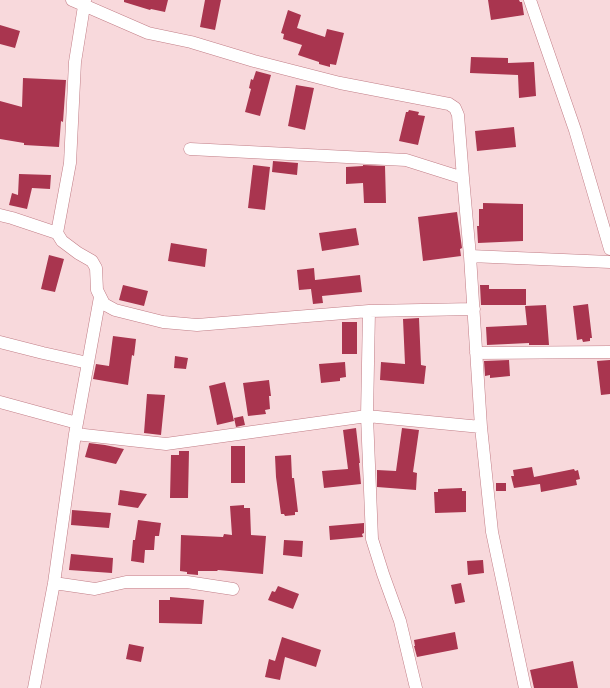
<!DOCTYPE html>
<style>
body{margin:0}
canvas{display:block;background:#f8d9dc}
</style>
<canvas width="610" height="688"></canvas>
<script>
const ctx = document.querySelector('canvas').getContext('2d');
ctx.lineJoin = 'round';
function fillPath(path, color) { ctx.fillStyle = color; ctx.fill(path, 'evenodd'); }
function strokePath(path, color, width, dash) { ctx.strokeStyle = color; ctx.lineWidth = width; ctx.lineCap = dash ? 'butt' : 'round'; ctx.setLineDash(dash || []); ctx.stroke(path); }
fillPath(new Path2D(`
 M 124,0 L 168,0 L 165,12 L 151,9 L 150,10 L 124,2 Z
 M 205,0 L 221,0 L 215,30 L 200,27 Z
 M 488,0 L 519,0 L 520,2 L 522,2 L 524,15 L 491,20 Z
 M 288,10 L 301,15 L 297,28 L 325,37 L 327,29 L 344,33 L 336,65 L 330,64 L 330,67 L 319,64 L 319,62 L 298,55 L 302,45 L 283,39 L 284,34 L 281,33 Z
 M 0,25 L 20,31 L 15,48 L 0,44 Z
 M 471,57 L 508,58 L 508,63 L 534,62 L 536,96 L 519,98 L 518,75 L 470,73 Z
 M 256,71 L 271,75 L 260,116 L 245,112 L 251,89 L 249,88 L 251,79 L 253,80 Z
 M 23,78 L 66,80 L 63,122 L 61,121 L 59,147 L 24,145 L 24,143 L 0,139 L 0,101 L 22,107 Z
 M 296,85 L 314,88 L 305,130 L 288,126 Z
 M 409,110 L 419,112 L 418,115 L 425,116 L 418,145 L 399,141 L 406,112 L 408,112 Z
 M 514,127 L 516,147 L 477,151 L 475,131 Z
 M 273,161 L 298,163 L 297,175 L 272,172 Z
 M 253,165 L 270,167 L 265,210 L 248,208 Z
 M 363,165 L 385,166 L 386,203 L 364,203 L 363,183 L 346,184 L 346,167 L 363,166 Z
 M 19,174 L 51,175 L 50,189 L 32,188 L 27,209 L 9,205 L 12,193 L 18,195 Z
 M 483,203 L 523,204 L 523,241 L 478,243 L 477,226 L 479,226 L 479,209 L 483,209 Z
 M 457,212 L 462,248 L 460,249 L 461,256 L 423,261 L 418,217 Z
 M 356,228 L 359,245 L 322,251 L 319,233 Z
 M 171,243 L 207,249 L 205,267 L 168,261 Z
 M 49,255 L 64,259 L 55,292 L 41,289 Z
 M 314,268 L 315,280 L 360,275 L 362,292 L 322,296 L 323,303 L 313,304 L 311,289 L 299,290 L 297,270 Z
 M 123,285 L 148,291 L 144,306 L 119,300 Z
 M 480,285 L 489,285 L 489,289 L 526,289 L 526,305 L 481,305 Z
 M 588,304 L 592,338 L 590,338 L 590,341 L 583,342 L 582,339 L 577,340 L 573,306 Z
 M 546,305 L 549,345 L 529,345 L 529,343 L 487,345 L 486,327 L 527,325 L 525,306 Z
 M 419,318 L 421,365 L 426,366 L 424,384 L 380,380 L 381,362 L 405,364 L 403,319 Z
 M 342,322 L 357,322 L 357,354 L 342,354 Z
 M 113,336 L 136,339 L 134,356 L 132,355 L 128,385 L 93,379 L 96,364 L 109,366 Z
 M 175,356 L 188,358 L 186,369 L 174,368 Z
 M 509,360 L 510,376 L 490,378 L 490,375 L 485,376 L 484,361 Z
 M 610,360 L 610,394 L 601,395 L 597,361 Z
 M 345,362 L 346,377 L 340,378 L 340,381 L 321,383 L 319,364 Z
 M 269,380 L 271,396 L 269,396 L 270,409 L 265,410 L 266,414 L 248,416 L 243,383 Z
 M 225,382 L 234,421 L 217,425 L 209,386 Z
 M 147,394 L 165,395 L 161,435 L 144,433 Z
 M 243,416 L 245,425 L 236,427 L 234,418 Z
 M 356,428 L 360,463 L 359,463 L 361,484 L 324,488 L 322,471 L 348,469 L 343,430 Z
 M 402,428 L 419,430 L 413,472 L 417,473 L 416,490 L 377,487 L 377,470 L 396,471 Z
 M 89,443 L 105,445 L 124,449 L 116,464 L 85,457 Z
 M 231,446 L 245,446 L 245,483 L 231,483 Z
 M 179,451 L 189,451 L 188,498 L 170,498 L 171,455 L 179,455 Z
 M 291,455 L 292,478 L 294,478 L 298,512 L 295,512 L 295,515 L 285,516 L 284,514 L 281,514 L 276,477 L 275,456 Z
 M 532,467 L 534,477 L 574,469 L 575,471 L 578,470 L 580,479 L 576,480 L 577,485 L 541,492 L 540,484 L 514,488 L 511,476 L 514,476 L 513,470 Z
 M 496,483 L 506,483 L 506,491 L 496,491 Z
 M 462,488 L 462,491 L 466,491 L 466,512 L 435,513 L 434,492 L 438,492 L 438,489 Z
 M 120,490 L 147,494 L 138,508 L 118,505 Z
 M 244,505 L 244,508 L 250,508 L 251,535 L 266,536 L 263,574 L 218,570 L 217,571 L 198,571 L 198,575 L 187,574 L 187,572 L 180,571 L 181,535 L 223,537 L 224,534 L 232,535 L 230,506 Z
 M 72,510 L 111,513 L 109,528 L 71,525 Z
 M 138,520 L 161,523 L 159,536 L 155,536 L 154,550 L 145,550 L 144,563 L 131,561 L 133,540 L 135,540 Z
 M 364,523 L 364,533 L 362,534 L 363,537 L 330,540 L 329,526 Z
 M 284,540 L 303,541 L 302,557 L 283,555 Z
 M 71,554 L 113,558 L 112,573 L 69,570 Z
 M 483,560 L 484,573 L 468,575 L 467,561 Z
 M 461,583 L 465,602 L 455,604 L 451,585 Z
 M 278,586 L 299,594 L 293,609 L 268,600 L 272,591 L 275,592 Z
 M 170,597 L 204,600 L 202,624 L 159,623 L 159,600 L 170,600 Z
 M 455,632 L 458,649 L 417,657 L 414,646 L 415,646 L 414,640 Z
 M 282,637 L 321,650 L 316,667 L 285,657 L 280,680 L 265,677 L 269,659 L 275,661 Z
 M 129,644 L 144,647 L 141,662 L 126,659 Z
 M 573,661 L 578,688 L 534,688 L 530,670 Z`), '#a9354f');
const minor = new Path2D(`
 M 72,0 L 148,33 L 191,42 L 254,61 L 340,83 L 449,104 L 455,108 L 458,115 L 463,178 L 470,256 L 481,427 L 492,532 L 525,688
 M 530,0 L 575,130 L 610,249
 M 190,149 L 406,160 L 463,178
 M 0,215 L 12,218 L 57,233 L 62,241 L 78,253 L 92,261 L 96,268 L 97,290 L 104,304 L 115,310 L 163,322 L 197,325 L 369,311 L 474,309
 M 57,233 L 70,163 L 75,62 L 85,0
 M 470,256 L 610,262
 M 369,311 L 367,416 L 372,539 L 383,574 L 400,621 L 416,688
 M 0,342 L 43,353 L 88,363
 M 476,353 L 610,352
 M 0,402 L 77,423
 M 75,434 L 166,444 L 367,416 L 481,427
 M 54,583 L 95,589 L 126,582 L 187,582 L 233,589
 M 34,688 L 54,583 L 75,434 L 100,297`);
strokePath(minor, '#c17d86', 13);
strokePath(minor, '#fff', 12);
</script>
